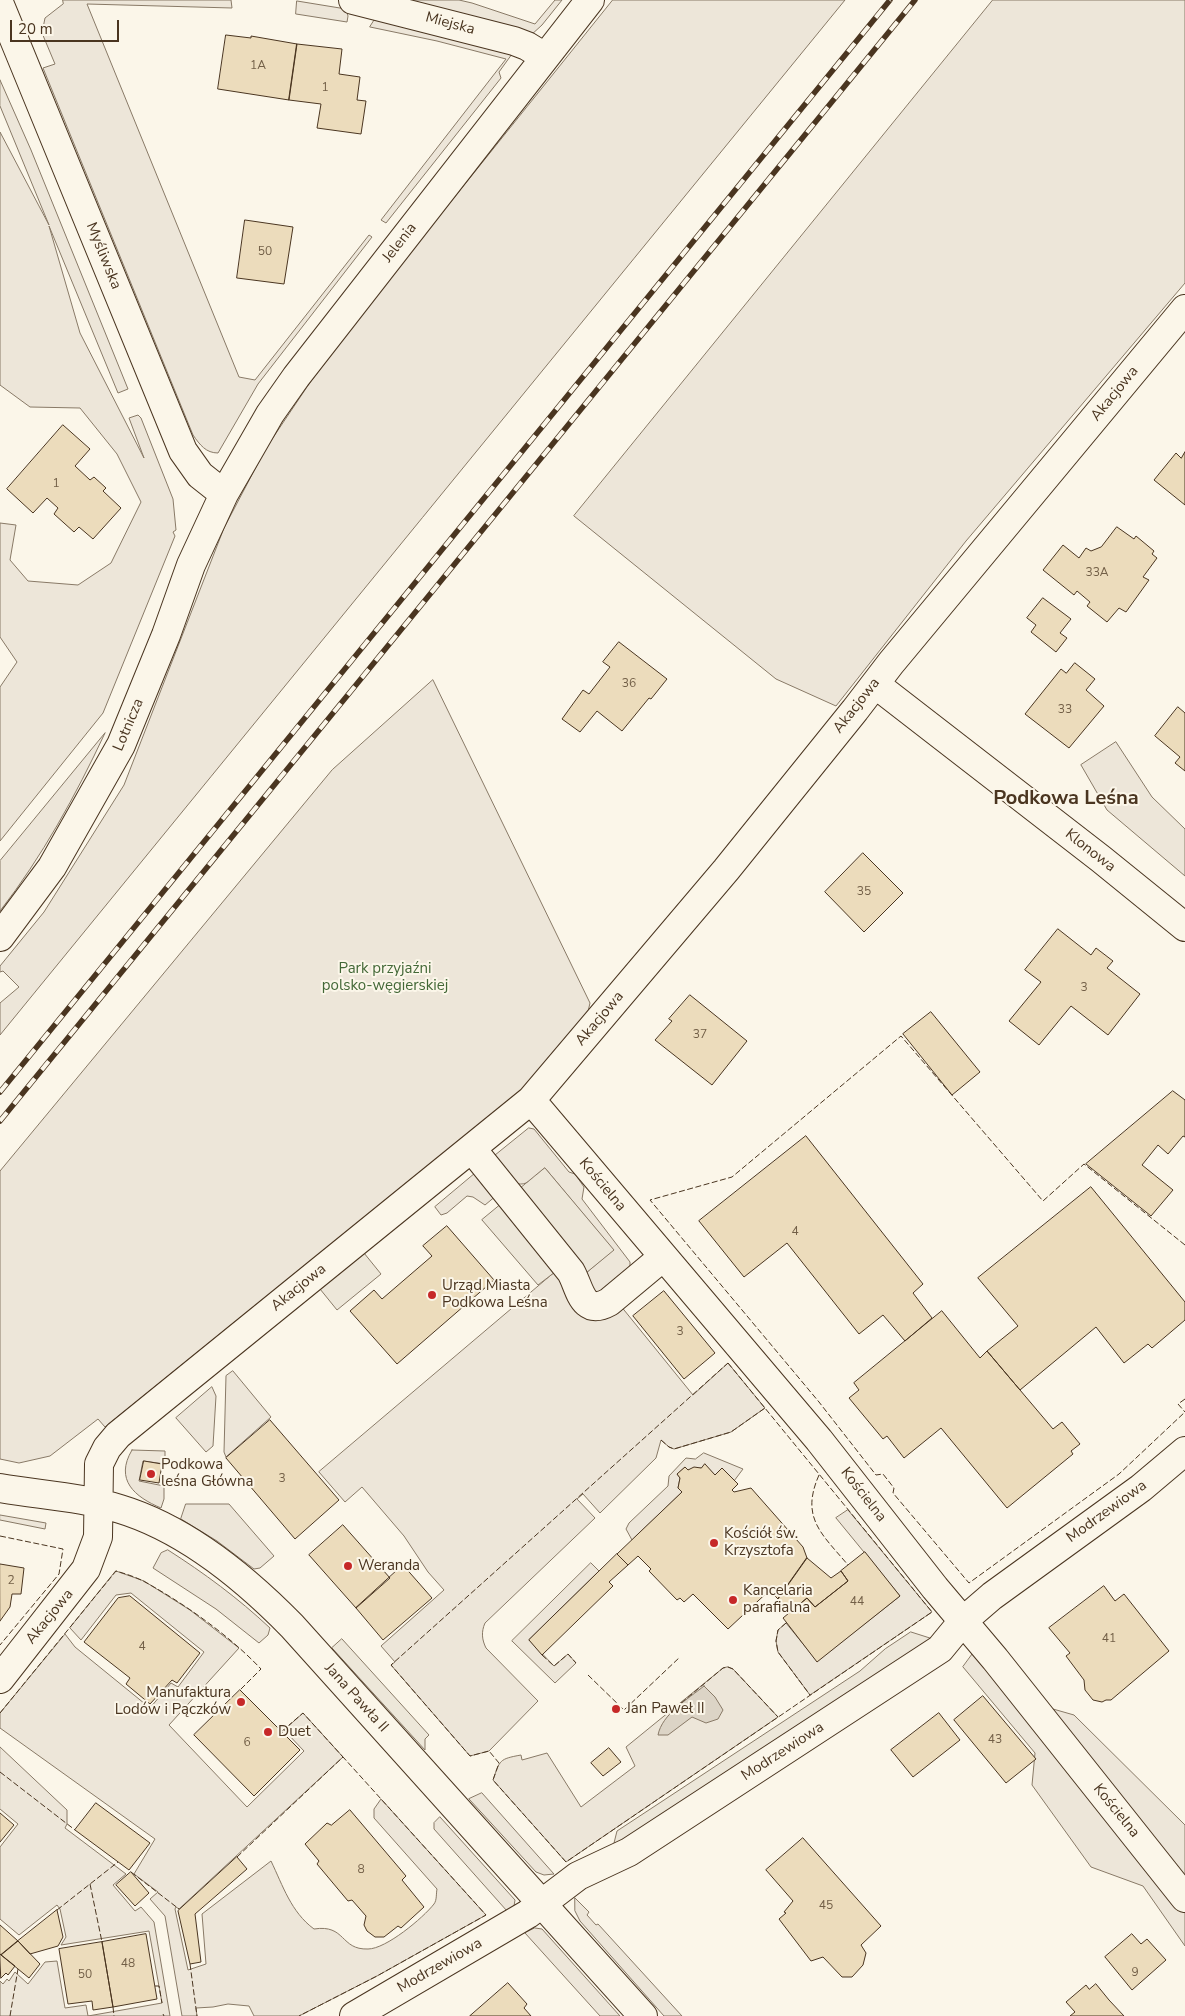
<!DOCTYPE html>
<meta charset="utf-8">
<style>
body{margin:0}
#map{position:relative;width:1185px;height:2016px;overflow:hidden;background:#fbf6e9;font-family:"Nunito Sans",sans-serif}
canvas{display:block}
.scale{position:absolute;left:10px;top:20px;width:109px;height:22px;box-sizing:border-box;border:2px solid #4a3520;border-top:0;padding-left:6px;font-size:15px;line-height:18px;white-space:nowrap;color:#4a3520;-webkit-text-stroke:4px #fbf6e9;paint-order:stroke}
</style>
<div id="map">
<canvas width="1185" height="2016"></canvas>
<div class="scale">20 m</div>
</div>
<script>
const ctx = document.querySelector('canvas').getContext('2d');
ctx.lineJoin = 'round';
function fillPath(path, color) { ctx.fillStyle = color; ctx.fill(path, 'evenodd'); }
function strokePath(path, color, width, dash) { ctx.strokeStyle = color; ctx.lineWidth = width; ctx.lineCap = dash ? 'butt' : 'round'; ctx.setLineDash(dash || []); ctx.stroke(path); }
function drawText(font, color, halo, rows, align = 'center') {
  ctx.font = font + ' "Nunito Sans",sans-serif'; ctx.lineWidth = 4; ctx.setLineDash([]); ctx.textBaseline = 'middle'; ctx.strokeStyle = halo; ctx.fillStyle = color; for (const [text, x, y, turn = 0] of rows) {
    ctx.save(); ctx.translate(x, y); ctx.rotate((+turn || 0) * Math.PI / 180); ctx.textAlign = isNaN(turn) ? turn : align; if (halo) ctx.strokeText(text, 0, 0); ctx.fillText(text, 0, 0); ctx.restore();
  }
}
const green = new Path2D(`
 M 63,0 L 231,0 L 232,8 L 87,4 L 239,377 L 255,380 L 369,235 L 372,237 L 258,384 L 218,453 C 206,453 200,445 193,435 L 43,68 L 55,64 L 42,33 L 45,18 L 63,4 Z
 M 395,0 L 459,0 L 472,3 L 535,24 L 555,0 L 562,0 L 542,25 L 530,36 Z
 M 613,0 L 845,0 L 0,1035 L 0,1003 L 19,987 L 3,971 L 0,972 L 0,966 L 44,912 L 124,785 L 224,528 L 266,448 L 311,381 L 404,260 Z
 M 993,0 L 1185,0 L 1185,283 L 966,541 L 836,706 L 776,679 L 574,516 Z
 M 297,1 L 346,9 L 348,16 L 347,22 L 296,14 Z
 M 377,16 L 512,54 L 499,72 L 501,78 L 386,223 L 381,220 L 506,59 L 437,41 L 370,27 Z
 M 0,80 L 31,150 L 128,389 L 118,393 L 49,226 L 80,333 L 144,458 L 129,418 L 138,415 L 141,418 L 173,499 L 176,530 L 173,532 L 175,536 L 103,713 L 0,841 L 0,687 L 17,662 L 0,637 L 0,523 L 16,525 L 10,560 L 28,581 L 78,585 L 111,563 L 141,502 L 117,454 L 80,408 L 30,407 L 0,385 L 0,132 L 49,225 L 0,106 Z
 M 433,680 L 590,1003 L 585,1024 L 529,1084 L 105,1427 L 98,1419 L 50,1456 L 19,1463 L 0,1459 L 0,1171 L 332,770 Z
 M 105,733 C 76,795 42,857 0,911 L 0,861 Z
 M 1116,742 L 1152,797 L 1185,829 L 1185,876 L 1107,810 L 1081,765 Z
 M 529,1128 L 534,1129 L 569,1172 L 575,1174 L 584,1187 L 582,1199 L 630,1262 L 630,1271 L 595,1295 L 586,1273 L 613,1250 L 610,1246 L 545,1168 C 539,1173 533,1180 526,1183 C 511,1189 500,1168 492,1158 Z
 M 478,1171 L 497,1195 L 485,1205 L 473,1197 L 467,1196 L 447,1213 L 441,1215 L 435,1207 Z
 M 555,1272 L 561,1272 L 572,1301 L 620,1305 L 693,1395 L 728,1363 L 765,1408 L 731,1432 L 674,1449 L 669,1447 L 661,1440 L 656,1458 L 600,1513 L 583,1494 L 577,1499 L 595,1518 L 485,1623 C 481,1632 482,1640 486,1648 L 538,1701 L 489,1751 L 470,1756 L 391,1665 L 395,1662 L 381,1646 L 444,1590 L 428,1572 L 404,1536 L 362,1487 L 345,1502 L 319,1472 Z
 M 233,1371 L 271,1417 L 226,1457 L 224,1452 L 226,1376 Z
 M 212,1387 L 216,1396 L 213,1446 L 206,1452 L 176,1418 Z
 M 132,1450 L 165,1451 L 165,1464 L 143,1461 L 139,1481 L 164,1486 L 164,1499 L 161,1508 C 135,1497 114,1480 132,1450 Z
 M 704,1453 L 743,1469 L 734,1481 L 722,1468 L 715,1475 L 705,1465 L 701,1468 L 688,1470 L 685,1467 L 677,1474 L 680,1478 L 678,1488 L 682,1492 L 632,1540 L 626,1529 L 629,1523 L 668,1486 L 669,1476 L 686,1458 L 695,1459 Z
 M 186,1504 L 229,1504 L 274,1556 L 260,1568 L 254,1569 L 217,1541 L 181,1519 Z
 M 848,1510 L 932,1612 L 810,1695 L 778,1652 L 776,1641 L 778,1630 L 786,1623 L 817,1661 L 900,1596 L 836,1518 Z
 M 0,1515 L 46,1523 L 45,1529 L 0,1520 Z
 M 168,1550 C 204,1573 238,1598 270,1628 L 268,1635 L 259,1643 L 216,1609 L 153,1568 L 161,1553 Z
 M 591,1563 L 599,1571 L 529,1640 L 554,1666 L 568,1654 L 576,1663 L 555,1683 L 512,1641 Z
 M 116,1571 L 144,1581 L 190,1610 L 239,1648 L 169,1725 L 247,1807 L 304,1751 L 284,1730 L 303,1713 L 343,1757 L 179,1909 L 176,1907 L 175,1909 L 188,1970 L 206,1964 L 202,1914 L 271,1861 C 283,1886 291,1912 314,1929 C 346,1924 340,1950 368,1949 C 386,1949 423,1918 434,1904 C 437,1900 436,1894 437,1889 L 374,1818 L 374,1809 L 381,1799 L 486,1915 L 377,1976 L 299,2016 L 254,2016 L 249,2006 L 228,2004 L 213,2007 L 196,2008 L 197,2016 L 182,2016 L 165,1916 L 150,1899 L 158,1892 L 134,1874 L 155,1839 L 0,1728 L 0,1713 L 65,1634 L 75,1647 L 150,1708 L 171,1683 L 178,1687 L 204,1652 L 131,1593 L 116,1595 L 81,1640 L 70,1628 Z
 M 974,1652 L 1053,1709 L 1074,1715 L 1185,1825 L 1185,1946 L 1143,1886 L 1091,1867 L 1032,1785 L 1035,1753 L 963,1667 Z
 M 728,1667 L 733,1669 L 778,1717 L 566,1862 L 493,1780 C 500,1760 499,1759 521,1755 L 522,1760 L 547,1753 L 581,1807 L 635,1766 L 626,1747 L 723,1668 Z
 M 0,1747 L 67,1810 L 67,1824 L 65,1828 L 126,1874 L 113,1885 L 135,1911 L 141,1907 L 154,1922 L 170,2016 L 0,2016 L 0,1981 L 3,1984 L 7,1979 L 9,1981 L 15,1972 L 28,1984 L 45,1962 L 57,1961 L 65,2008 L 86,2005 L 88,2016 L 162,2003 L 149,1931 L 61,1945 L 66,1937 L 60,1909 L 57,1905 L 19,1935 L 0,1919 L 0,1847 L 18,1824 L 0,1809 Z
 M 482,1793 L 554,1874 L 544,1875 L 536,1872 L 469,1799 Z
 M 440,1817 L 515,1900 L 514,1906 L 507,1911 L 434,1829 L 434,1823 Z
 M 575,1898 L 589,1912 L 587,1915 L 596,1925 L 598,1924 L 682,2016 L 664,2016 L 580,1921 L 575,1911 Z
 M 535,1928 L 542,1929 L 620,2016 L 600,2016 L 525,1933 Z`);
fillPath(green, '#ede6d9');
strokePath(green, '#887966', 1);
const parking = new Path2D(`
 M 545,1168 L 614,1250 L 586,1273 L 555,1272 L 538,1285 L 482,1220 Z
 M 364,1253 L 381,1274 L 337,1310 L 320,1289 Z
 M 911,1632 L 933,1639 L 613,1847 L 617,1831 L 860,1671 L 885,1649 Z
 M 342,1639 L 429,1735 L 425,1739 L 425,1750 L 332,1648 Z`);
fillPath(parking, '#ede7d9');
strokePath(parking, '#887966', 1);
const water = new Path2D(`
 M 704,1686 L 715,1697 L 723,1710 L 718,1719 L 706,1723 L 692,1717 L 668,1735 L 658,1735 C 662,1714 688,1699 704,1686 Z`);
fillPath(water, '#dcd4c6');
strokePath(water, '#887966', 1);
const building = new Path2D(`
 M 226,35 L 251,38 L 251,36 L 297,44 L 289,100 L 218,89 Z
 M 297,44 L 342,49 L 339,74 L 360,77 L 357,100 L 366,101 L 361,134 L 317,128 L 321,104 L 289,100 Z
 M 245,220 L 293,227 L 284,284 L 237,278 Z
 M 63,425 L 90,449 L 75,466 L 90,480 L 94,477 L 106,488 L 103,491 L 121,508 L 93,539 L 79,527 L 74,532 L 54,514 L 58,508 L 47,498 L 33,513 L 7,489 Z
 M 1185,452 L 1185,505 L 1154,480 L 1176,453 L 1181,458 Z
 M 1117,527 L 1134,539 L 1136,536 L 1154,551 L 1152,554 L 1157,558 L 1143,577 L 1149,580 L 1126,612 L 1119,608 L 1107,622 L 1087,606 L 1090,602 L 1077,591 L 1074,595 L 1043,570 L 1063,545 L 1079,558 L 1086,548 L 1091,551 L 1101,547 Z
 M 1043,598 L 1071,619 L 1060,633 L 1067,638 L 1056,652 L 1031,632 L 1036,625 L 1027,618 Z
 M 619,642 L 667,679 L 651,699 L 649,698 L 622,731 L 597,711 L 580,732 L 562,719 L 583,690 L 589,694 L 610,667 L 603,662 Z
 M 1075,663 L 1095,679 L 1086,690 L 1104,706 L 1069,748 L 1025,714 L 1061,669 L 1066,673 Z
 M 1178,707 L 1185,713 L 1185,771 L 1175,763 L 1180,757 L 1155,736 Z
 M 863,853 L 903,893 L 864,932 L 825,892 Z
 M 1058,929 L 1091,955 L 1096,948 L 1113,961 L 1107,968 L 1140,994 L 1108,1035 L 1071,1006 L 1039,1045 L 1009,1021 L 1041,982 L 1025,970 Z
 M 690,995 L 747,1041 L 712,1085 L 655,1040 L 672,1021 L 669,1019 Z
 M 931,1012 L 980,1072 L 952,1095 L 903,1034 Z
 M 1173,1091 L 1185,1100 L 1185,1137 L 1183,1136 L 1168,1154 L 1158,1145 L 1142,1165 L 1173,1190 L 1151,1216 L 1086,1164 Z
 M 806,1136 L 923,1284 L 913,1293 L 932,1318 L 905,1341 L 883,1315 L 859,1334 L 787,1243 L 744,1277 L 699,1221 Z
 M 1091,1187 L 1185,1302 L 1185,1320 L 1152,1348 L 1148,1344 L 1124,1363 L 1096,1327 L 1020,1390 L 987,1351 L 1018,1326 L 978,1278 Z
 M 447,1226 L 494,1280 L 397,1364 L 350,1311 L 374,1290 L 382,1299 L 432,1256 L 423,1246 Z
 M 664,1291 L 715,1353 L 684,1379 L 633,1316 Z
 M 942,1311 L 980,1358 L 987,1351 L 1053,1429 L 1062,1422 L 1080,1444 L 1071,1451 L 1073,1454 L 1007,1508 L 941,1428 L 904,1458 L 887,1436 L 883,1439 L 849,1398 L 859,1390 L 854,1383 Z
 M 270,1420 L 339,1500 L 295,1539 L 226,1458 Z
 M 144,1461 L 162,1464 L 159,1483 L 140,1480 Z
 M 705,1464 L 715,1475 L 722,1468 L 738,1484 L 732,1490 L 734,1492 L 751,1488 L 803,1547 L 807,1558 L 778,1599 L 774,1595 L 777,1592 L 773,1587 L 728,1629 L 693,1594 L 684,1602 L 680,1598 L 677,1600 L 649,1571 L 651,1569 L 638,1556 L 628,1565 L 617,1554 L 682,1492 L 678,1488 L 680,1478 L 677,1474 L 685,1467 L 688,1470 L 694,1467 L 701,1468 Z
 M 343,1525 L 390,1578 L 356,1608 L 309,1555 Z
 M 865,1552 L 900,1596 L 817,1662 L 783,1618 L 807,1598 L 815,1607 L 848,1581 L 841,1571 Z
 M 617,1554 L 628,1565 L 609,1582 L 613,1586 L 542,1655 L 529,1640 Z
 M 807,1558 L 831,1578 L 841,1571 L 848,1581 L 815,1607 L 807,1598 L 789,1613 L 778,1599 Z
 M 0,1564 L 24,1568 L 21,1594 L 12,1594 L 10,1607 L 0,1621 Z
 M 403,1565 L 432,1598 L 383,1640 L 356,1608 Z
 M 1104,1586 L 1115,1601 L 1124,1594 L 1169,1651 L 1111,1700 L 1106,1700 L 1102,1702 L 1093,1700 L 1085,1690 L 1084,1680 L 1066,1656 L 1070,1653 L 1049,1628 Z
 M 130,1596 L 200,1653 L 177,1683 L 172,1680 L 150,1704 L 126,1684 L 130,1678 L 84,1642 L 118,1598 Z
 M 240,1690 L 300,1750 L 254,1796 L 194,1735 Z
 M 983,1696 L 1036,1759 L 1006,1783 L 954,1720 Z
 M 939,1713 L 960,1740 L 913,1777 L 891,1750 Z
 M 609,1748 L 621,1762 L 603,1776 L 591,1763 Z
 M 96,1803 L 150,1843 L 129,1870 L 75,1830 Z
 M 350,1810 L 406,1876 L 402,1880 L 424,1907 L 401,1928 L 398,1926 L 384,1937 L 375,1937 L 367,1931 L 364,1925 L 366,1916 L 352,1900 L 348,1901 L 317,1864 L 319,1861 L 305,1844 L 327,1823 L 331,1825 Z
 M 0,1813 L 14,1825 L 0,1842 Z
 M 803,1838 L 881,1926 L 861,1945 L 866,1953 L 863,1965 L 852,1977 L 842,1977 L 823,1957 L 811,1961 L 779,1919 L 786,1913 L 784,1912 L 793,1901 L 766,1870 Z
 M 237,1857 L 247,1869 L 195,1914 L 201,1962 L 190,1964 L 178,1911 Z
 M 131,1872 L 149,1893 L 135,1906 L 116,1885 Z
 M 57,1910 L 63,1937 L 58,1946 L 30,1954 L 18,1941 Z
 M 0,1925 L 18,1941 L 1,1955 L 0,1954 Z
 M 146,1934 L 157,1999 L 113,2007 L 102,1942 Z
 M 1132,1934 L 1141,1944 L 1147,1939 L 1166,1960 L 1132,1990 L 1105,1957 Z
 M 18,1941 L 40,1964 L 29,1978 L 1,1955 Z
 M 102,1942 L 113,2007 L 93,2010 L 92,2001 L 68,2004 L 59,1949 Z
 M 0,1954 L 15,1966 L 8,1975 L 6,1973 L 1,1978 Z
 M 508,1983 L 527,2004 L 524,2008 L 531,2016 L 470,2016 Z
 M 1096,1984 L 1109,2000 L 1124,2016 L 1070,2016 L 1075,2012 L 1066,2002 L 1086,1985 L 1089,1989 Z`);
fillPath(building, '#ecdcbc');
strokePath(building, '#4a3520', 1);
const minor = new Path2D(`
 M 353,0 L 514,41 L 527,46 L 545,57
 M 0,5 L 183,451 L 200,475 L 224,494
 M 875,684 L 1101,859 L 1185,927
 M 0,937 L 52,867 L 121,745 L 166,635 L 191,565 L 224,494 L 270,414 L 296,377 L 590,0
 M 531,1100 L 819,1440 L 935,1588 L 995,1659 L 1185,1898
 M 472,1149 L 571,1272 C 580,1288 582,1317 609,1302 L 663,1257
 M 0,1488 C 40,1495 82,1497 120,1509 C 186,1529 245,1578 292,1626 L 643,2016
 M 0,1679 L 86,1569 L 98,1537 L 99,1464 L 107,1448 L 118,1435 L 531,1100 L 726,870 L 855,710 L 891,663 L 1185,309
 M 354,2016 L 528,1914 L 578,1876 L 629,1852 L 940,1649 L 963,1621 L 992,1596 L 1141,1488 L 1185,1451`);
strokePath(minor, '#4a3520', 30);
strokePath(minor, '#fbf6e9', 28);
const rail = new Path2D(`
 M 0,1092 L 890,0
 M 0,1121 L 915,0`);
strokePath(rail, '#4a3520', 5.5);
strokePath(rail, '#fbf6e9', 4, [11]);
strokePath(new Path2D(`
 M 1185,1245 L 1084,1164 L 1043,1201 L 901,1036 L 732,1177 L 650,1200 L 819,1402 L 876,1475 L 883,1474 L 894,1488 L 893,1493 L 969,1583 L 1119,1474 L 1185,1412
 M 728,1363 L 932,1612 L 566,1862 L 493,1780 L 499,1763 L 489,1751 L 470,1756 L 391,1665 Z
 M 1185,1399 L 1178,1404 L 1185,1412
 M 661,1440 L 669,1447 L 674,1449 L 731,1432 L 765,1408
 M 819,1475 C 800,1518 822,1534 848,1565
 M 0,1536 L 63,1549 L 59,1574 L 0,1645
 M 786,1623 L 778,1630 L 776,1641 L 778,1652 L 810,1695
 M 542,1655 L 554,1666 L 568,1654 L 576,1663
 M 588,1675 L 624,1710 L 680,1657
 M 0,1713 L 116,1571 C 126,1574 136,1577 145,1582 C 185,1604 230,1636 261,1669 L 240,1690
 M 668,1714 L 723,1668 L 728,1667 L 733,1669 L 778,1717
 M 281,1732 L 303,1713 L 343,1757
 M 0,1772 L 75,1830
 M 237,1857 L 343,1757 L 486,1915 L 377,1976 L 299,2016
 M 131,1872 L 179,1909
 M 90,1884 L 102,1942
 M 57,1910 L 118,1862
 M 190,1964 L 197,2016
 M 155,1986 L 159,1986 L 162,2003
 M 113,2007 L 114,2016
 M 163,2014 L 164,2016
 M 10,2016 L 18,1969`), '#4a3520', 1, [6, 2.5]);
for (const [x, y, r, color] of [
 [432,1295,5,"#c62828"],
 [151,1474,5,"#c62828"],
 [714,1543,5,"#c62828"],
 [348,1566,5,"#c62828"],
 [733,1600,5,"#c62828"],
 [241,1702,5,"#c62828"],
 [616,1709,5,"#c62828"],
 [268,1732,5,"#c62828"]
]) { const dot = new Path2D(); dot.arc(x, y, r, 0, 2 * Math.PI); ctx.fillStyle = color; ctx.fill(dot); strokePath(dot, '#fbf6e9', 2); }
drawText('12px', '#725f47', null, [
 ["1A",258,66],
 ["1",325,88],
 ["50",265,252],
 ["1",56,484],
 ["33A",1097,573],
 ["36",629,684],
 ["33",1065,710],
 ["35",864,892],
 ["3",1084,988],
 ["37",700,1035],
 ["4",795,1232],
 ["3",680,1332],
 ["3",282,1479],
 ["2",11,1581],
 ["44",857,1602],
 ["41",1109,1639],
 ["4",142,1647],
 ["43",995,1740],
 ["6",247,1743],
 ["8",361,1870],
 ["45",826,1906],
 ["48",128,1964],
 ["9",1135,1973],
 ["50",85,1975]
]);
drawText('15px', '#4a3520', '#fbf6e9', [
 ["Miejska",450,24,15],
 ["Jelenia",400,243,-52],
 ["Myśliwska",103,256,68],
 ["Akacjowa",1115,394,-51],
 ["Akacjowa",857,706,-52],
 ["Lotnicza",129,725,-67],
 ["Klonowa",1090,851,38],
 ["Akacjowa",600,1019,-50],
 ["Kościelna",602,1185,50],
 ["Akacjowa",299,1288,-39],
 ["Kościelna",863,1495,52],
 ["Modrzewiowa",1107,1512,-36],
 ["Akacjowa",50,1617,-51],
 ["Jana Pawła II",356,1698,48],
 ["Modrzewiowa",783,1752,-33],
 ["Kościelna",1116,1811,51],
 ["Modrzewiowa",440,1966,-30]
]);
drawText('15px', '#436837', '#fbf6e9', [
 ["Park przyjaźni",385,969],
 ["polsko-węgierskiej",385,986]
]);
drawText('15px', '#4a3520', '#fbf6e9', [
 ["Urząd Miasta",442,1286],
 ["Podkowa Leśna",442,1303],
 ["Podkowa",161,1465],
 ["leśna Główna",161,1482],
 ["Kościół św.",724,1534],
 ["Krzysztofa",724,1551],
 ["Weranda",358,1566],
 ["Kancelaria",743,1591],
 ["parafialna",743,1608],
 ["Manufaktura",231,1693,"right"],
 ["Lodów i Pączków",231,1710,"right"],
 ["Jan Paweł II",626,1709],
 ["Duet",278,1732]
], 'left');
drawText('bold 20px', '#4a3520', '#fbf6e9', [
 ["Podkowa Leśna",1066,799]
]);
</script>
